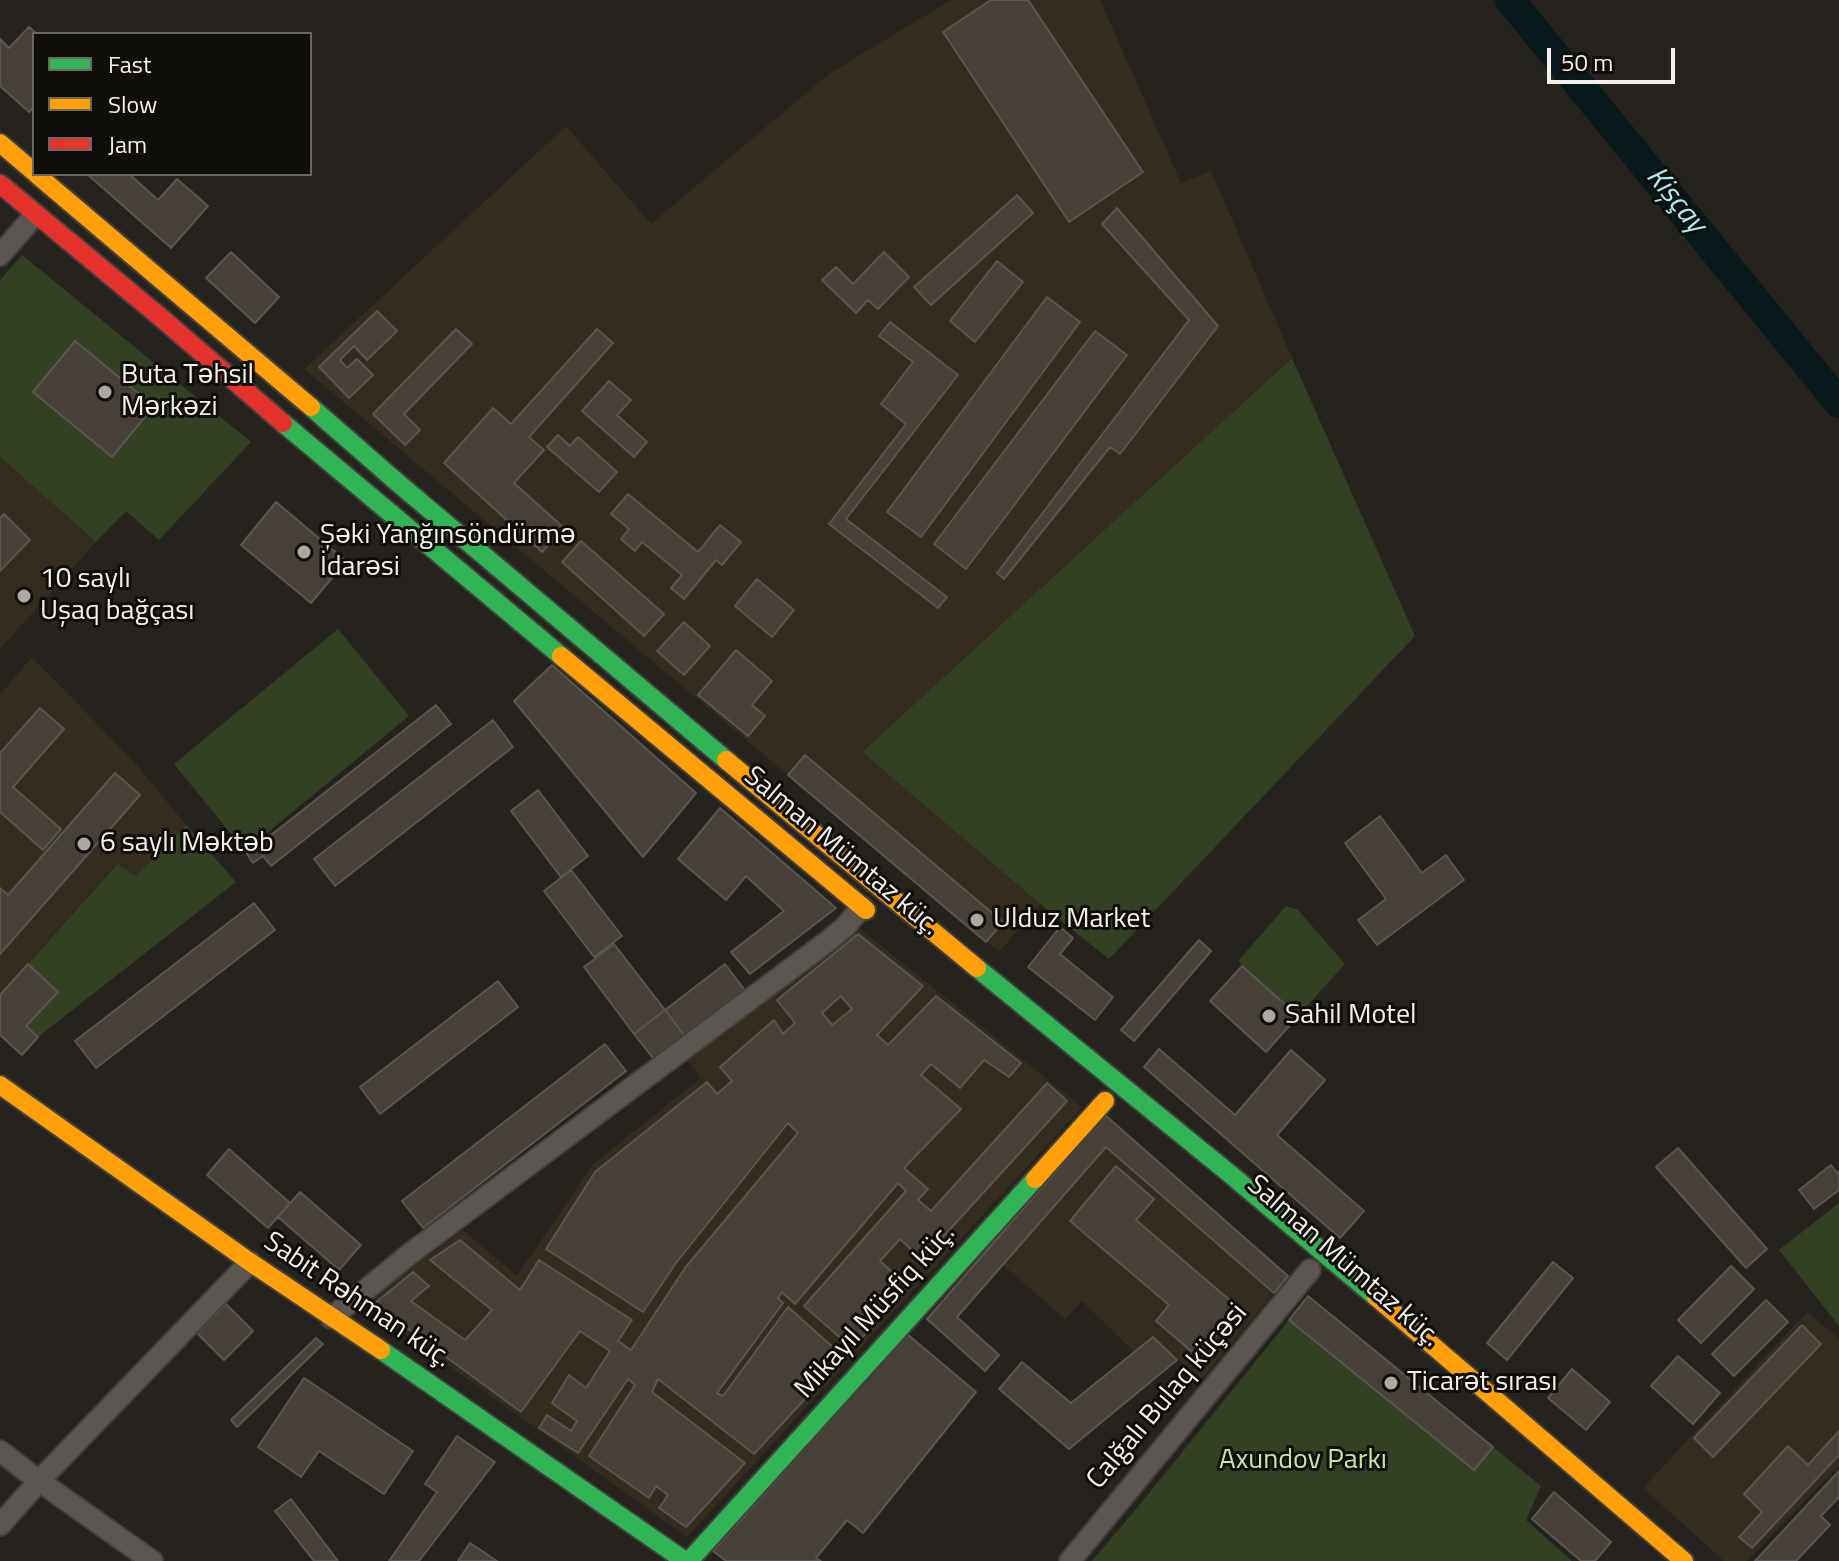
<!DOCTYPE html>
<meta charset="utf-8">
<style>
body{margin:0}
#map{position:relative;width:1839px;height:1561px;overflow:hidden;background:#26231f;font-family:"Titillium Web",sans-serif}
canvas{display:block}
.legend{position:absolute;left:32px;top:32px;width:280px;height:144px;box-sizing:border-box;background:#100e0a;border:2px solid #6b6864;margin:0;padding:10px 14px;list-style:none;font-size:24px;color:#f4f0eb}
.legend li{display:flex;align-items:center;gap:16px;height:40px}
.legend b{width:40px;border:2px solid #6b6864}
.scale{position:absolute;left:1547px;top:48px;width:128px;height:36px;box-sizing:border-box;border:4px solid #f4f0eb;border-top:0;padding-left:10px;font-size:24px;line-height:28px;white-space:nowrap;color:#f4f0eb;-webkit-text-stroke:6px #100e0a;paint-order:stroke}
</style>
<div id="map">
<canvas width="1839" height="1561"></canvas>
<ul class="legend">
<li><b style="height:10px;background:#30b455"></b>Fast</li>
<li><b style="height:10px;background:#ff9f0a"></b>Slow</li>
<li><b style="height:10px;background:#e5322d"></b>Jam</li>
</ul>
<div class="scale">50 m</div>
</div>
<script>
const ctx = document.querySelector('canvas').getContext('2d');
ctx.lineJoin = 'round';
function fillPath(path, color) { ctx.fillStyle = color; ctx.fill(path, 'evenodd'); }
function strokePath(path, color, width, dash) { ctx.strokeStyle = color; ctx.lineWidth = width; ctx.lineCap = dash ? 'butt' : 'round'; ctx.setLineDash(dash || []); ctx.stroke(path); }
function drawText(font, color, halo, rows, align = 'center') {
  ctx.font = font + ' "Titillium Web",sans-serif'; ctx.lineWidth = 6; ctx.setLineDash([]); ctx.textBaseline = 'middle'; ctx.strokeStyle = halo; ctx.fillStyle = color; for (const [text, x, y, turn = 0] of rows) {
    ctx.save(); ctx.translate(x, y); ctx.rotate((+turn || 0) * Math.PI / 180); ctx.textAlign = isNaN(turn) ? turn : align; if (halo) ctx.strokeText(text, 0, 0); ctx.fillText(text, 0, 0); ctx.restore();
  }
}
fillPath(new Path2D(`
 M 951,0 L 1100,0 L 1181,183 L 1211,171 L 1292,358 L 862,752 L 1040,904 L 999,952 L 304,369 L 566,126 L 651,224 L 830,73 Z
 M 0,457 L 96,542 L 0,649 Z
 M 32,657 L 136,764 L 186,825 L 136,876 L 116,864 L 0,995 L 0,695 Z
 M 859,928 L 1082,1107 L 687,1537 L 363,1304 L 463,1230 L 517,1276 L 593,1164 L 701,1078 L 687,1060 Z
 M 1106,1147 L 1274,1293 L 1201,1380 L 1153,1337 L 1134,1352 L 1082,1301 L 1065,1319 L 1003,1265 Z
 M 1807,1312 L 1839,1339 L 1839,1465 L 1747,1561 L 1724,1561 L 1643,1488 Z`), '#332c1f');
fillPath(new Path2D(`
 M 22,255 L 251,442 L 159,540 L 126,511 L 96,542 L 0,457 L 0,280 Z
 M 1292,358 L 1415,636 L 1109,959 L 1040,904 L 862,752 Z
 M 338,629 L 409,716 L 245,851 L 174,764 Z
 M 186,825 L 236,882 L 38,1037 L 26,1026 L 58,992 L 28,964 L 117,864 L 136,876 Z
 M 1286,906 L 1298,910 L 1345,964 L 1298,1016 L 1242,966 L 1239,960 Z
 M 1839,1203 L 1839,1326 L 1779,1250 Z
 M 1289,1320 L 1474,1470 L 1493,1447 L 1541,1486 L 1526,1520 L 1572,1561 L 1092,1561 L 1137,1508 Z`), '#344022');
strokePath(new Path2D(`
 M 1510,0 L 1839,403`), '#08191b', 30);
const building = new Path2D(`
 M 991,0 L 1028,0 L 1143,172 L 1069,222 L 943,32 Z
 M 29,27 L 37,34 L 34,34 L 34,107 L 29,112 L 0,86 L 0,39 L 9,48 Z
 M 87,174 L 129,174 L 158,200 L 177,179 L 208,206 L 171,248 Z
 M 1017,195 L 1033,213 L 931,305 L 914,287 Z
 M 1117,208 L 1218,326 L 1120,454 L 1110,447 L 1004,579 L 997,573 L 1189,320 L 1102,224 Z
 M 231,252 L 279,297 L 255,323 L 206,278 Z
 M 884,252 L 909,277 L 878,309 L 868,300 L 856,313 L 822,280 L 836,267 L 853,284 Z
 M 997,261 L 1023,282 L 975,342 L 950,321 Z
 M 1047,297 L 1080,322 L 921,537 L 887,512 Z
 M 377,311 L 397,331 L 367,360 L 354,346 L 340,360 L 347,368 L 357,359 L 373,375 L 349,398 L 319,367 Z
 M 890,322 L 958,375 L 846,519 L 947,597 L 938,608 L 829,524 L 906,424 L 881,404 L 913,362 L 879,336 Z
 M 456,329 L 472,344 L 404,414 L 420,430 L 405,445 L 373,414 Z
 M 597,329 L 613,343 L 529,437 L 544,450 L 514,483 L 564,528 L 542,552 L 444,463 L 493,408 L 511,424 Z
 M 1095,331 L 1127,355 L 966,569 L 934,544 Z
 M 75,341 L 154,406 L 112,457 L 33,392 Z
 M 609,381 L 631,400 L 617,415 L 647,442 L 634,457 L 582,411 Z
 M 558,435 L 570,446 L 578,437 L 617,472 L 599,492 L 547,447 Z
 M 628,494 L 698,552 L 720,525 L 741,542 L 722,565 L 716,560 L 684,599 L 671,588 L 682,575 L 642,542 L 635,551 L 621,539 L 629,529 L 611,514 Z
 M 276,502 L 346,561 L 311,603 L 241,545 Z
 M 4,514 L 30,540 L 0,571 L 0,518 Z
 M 581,541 L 664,614 L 644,636 L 562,562 Z
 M 757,579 L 794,610 L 772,637 L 735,606 Z
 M 684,622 L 710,646 L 684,675 L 657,651 Z
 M 736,650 L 772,681 L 752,705 L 765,716 L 748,736 L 698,695 Z
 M 552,665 L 696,793 L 643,857 L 514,701 Z
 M 436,705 L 451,724 L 271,866 L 263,856 L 253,863 L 247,854 Z
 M 40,708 L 64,729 L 13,787 L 61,829 L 43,850 L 0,812 L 0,753 Z
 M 493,720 L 513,747 L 335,886 L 314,859 Z
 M 805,755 L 1003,922 L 986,942 L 788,775 Z
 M 115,773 L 140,795 L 0,954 L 0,888 L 8,895 Z
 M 538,790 L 588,856 L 561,877 L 511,811 Z
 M 720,808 L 836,908 L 750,974 L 731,952 L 784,911 L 746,876 L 726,900 L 678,859 Z
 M 1380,816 L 1422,873 L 1446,855 L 1464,880 L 1377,945 L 1358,920 L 1386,899 L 1345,843 Z
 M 571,870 L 622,936 L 594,957 L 544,891 Z
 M 254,903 L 275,930 L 96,1068 L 75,1041 Z
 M 1060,927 L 1073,938 L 1060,954 L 1113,997 L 1095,1020 L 1028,967 Z
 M 858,934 L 923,986 L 877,1035 L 888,1045 L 936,996 L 1021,1063 L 1009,1077 L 984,1060 L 960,1088 L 931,1064 L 921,1075 L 961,1109 L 904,1168 L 928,1189 L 918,1200 L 931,1211 L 1047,1083 L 1067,1101 L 922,1260 L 900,1239 L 880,1261 L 909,1287 L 852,1348 L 804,1306 L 906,1191 L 898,1183 L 795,1304 L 782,1292 L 778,1298 L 783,1303 L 717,1393 L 723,1396 L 788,1307 L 844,1357 L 754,1454 L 658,1379 L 652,1392 L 745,1463 L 686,1527 L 659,1508 L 668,1495 L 656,1486 L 649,1498 L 589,1456 L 635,1385 L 628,1379 L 578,1453 L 539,1428 L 547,1415 L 571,1431 L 577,1421 L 552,1403 L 569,1375 L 586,1388 L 610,1351 L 580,1331 L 521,1412 L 374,1304 L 413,1272 L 429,1286 L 411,1301 L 465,1340 L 492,1310 L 430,1260 L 460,1240 L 520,1290 L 539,1260 L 632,1320 L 618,1341 L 631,1350 L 685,1268 L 798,1133 L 788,1123 L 676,1263 L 643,1312 L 546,1249 L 595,1172 L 707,1082 L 717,1094 L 732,1081 L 720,1067 L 774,1020 L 783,1034 L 795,1023 L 777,1000 Z
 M 1199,940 L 1211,951 L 1134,1041 L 1121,1030 Z
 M 614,944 L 665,1010 L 634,1034 L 584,967 Z
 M 28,964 L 58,992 L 26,1026 L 38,1037 L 22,1055 L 0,1035 L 0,995 Z
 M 725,964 L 747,993 L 687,1039 L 665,1010 Z
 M 1242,966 L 1298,1016 L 1266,1052 L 1210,1001 Z
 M 498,981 L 518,1007 L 380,1114 L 360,1087 Z
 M 841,996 L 852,1009 L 832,1025 L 822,1013 Z
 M 665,1010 L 687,1039 L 656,1062 L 634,1034 Z
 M 605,1044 L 626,1071 L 423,1228 L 402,1201 Z
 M 1159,1049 L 1235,1115 L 1291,1050 L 1325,1080 L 1277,1135 L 1364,1211 L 1340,1238 L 1144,1067 Z
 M 1105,1115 L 1288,1276 L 1274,1293 L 1106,1147 L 957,1317 L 999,1355 L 985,1371 L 927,1319 Z
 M 1678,1148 L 1767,1249 L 1746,1268 L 1656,1167 Z
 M 229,1149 L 290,1203 L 268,1228 L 207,1175 Z
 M 1831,1165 L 1837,1173 L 1839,1171 L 1839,1190 L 1814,1209 L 1799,1190 Z
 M 1116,1166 L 1154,1199 L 1136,1220 L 1239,1308 L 1198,1357 L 1156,1321 L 1169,1305 L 1070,1221 Z
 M 300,1192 L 361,1245 L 339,1270 L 278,1217 Z
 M 1553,1262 L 1573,1278 L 1507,1360 L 1487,1343 Z
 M 1731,1266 L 1754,1289 L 1701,1343 L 1678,1320 Z
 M 1308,1296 L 1493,1447 L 1474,1470 L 1289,1320 Z
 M 1766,1300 L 1788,1322 L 1734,1376 L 1712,1354 Z
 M 226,1304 L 253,1331 L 224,1360 L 197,1333 Z
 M 1802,1325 L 1821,1344 L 1713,1457 L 1694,1438 Z
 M 907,1334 L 976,1392 L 863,1533 L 847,1520 L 816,1558 L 821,1561 L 726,1561 L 713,1551 Z
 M 1153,1337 L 1177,1360 L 1069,1449 L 999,1389 L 1022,1362 L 1071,1403 Z
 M 316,1338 L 323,1344 L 237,1427 L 231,1420 Z
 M 1678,1356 L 1720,1393 L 1693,1424 L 1651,1386 Z
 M 1572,1369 L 1610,1402 L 1586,1430 L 1548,1398 Z
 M 304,1378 L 413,1451 L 384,1494 L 319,1451 L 301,1477 L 258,1447 Z
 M 1839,1431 L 1839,1455 L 1752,1548 L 1739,1537 L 1762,1512 L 1744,1494 L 1788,1446 L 1808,1465 Z
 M 457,1436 L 495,1462 L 419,1561 L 389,1561 L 437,1492 L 425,1484 Z
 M 1839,1471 L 1839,1497 L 1821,1516 L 1830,1525 L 1796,1561 L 1755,1561 Z
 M 1554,1492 L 1611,1542 L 1595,1561 L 1581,1561 L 1532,1519 Z
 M 291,1499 L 338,1561 L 314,1561 L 275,1511 Z
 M 470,1543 L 497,1561 L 458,1561 Z`);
fillPath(building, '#474038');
strokePath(building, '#595652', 2);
const street = new Path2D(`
 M 0,255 L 35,215
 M 331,1318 L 411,1253 L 828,941 L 845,927 L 862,907
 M 0,1451 L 39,1481 L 152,1561
 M 0,1525 L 39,1481 L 250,1262
 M 1070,1561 L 1310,1270`);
const fast = new Path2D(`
 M 311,407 L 398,483 L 726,760
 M 283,423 L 561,656
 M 977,968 L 1230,1174 L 1376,1297
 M 381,1350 L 685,1561
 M 689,1561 L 1035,1179`);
const slow = new Path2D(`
 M 0,143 L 34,172
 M 36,174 L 311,407
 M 561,656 L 866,910
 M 726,760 L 977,968
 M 0,1085 L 250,1262 L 381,1350
 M 1035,1179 L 1105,1101
 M 1376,1297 L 1684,1561`);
const jam = new Path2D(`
 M 0,184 L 159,316 L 283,423`);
strokePath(street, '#42403c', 24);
strokePath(fast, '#42403c', 22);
strokePath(slow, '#42403c', 22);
strokePath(jam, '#42403c', 22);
strokePath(street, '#5c5653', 20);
strokePath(fast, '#30b455', 18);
strokePath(slow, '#ff9f0a', 18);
strokePath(jam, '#e5322d', 18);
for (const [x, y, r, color] of [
 [105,392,8,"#aca8a4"],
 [304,552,8,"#aca8a4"],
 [24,596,8,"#aca8a4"],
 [84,844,8,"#aca8a4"],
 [977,920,8,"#aca8a4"],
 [1269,1016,8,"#aca8a4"],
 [1391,1383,8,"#aca8a4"]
]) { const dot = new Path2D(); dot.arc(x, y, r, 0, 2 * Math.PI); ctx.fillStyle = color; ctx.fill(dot); strokePath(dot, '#100e0a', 3); }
drawText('28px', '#f4f0eb', '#100e0a', [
 ["Buta Təhsil",121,376],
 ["Mərkəzi",121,408],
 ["Şəki Yanğınsöndürmə",320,536],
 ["İdarəsi",320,568],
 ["10 saylı",40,580],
 ["Uşaq bağçası",40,612],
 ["6 saylı Məktəb",100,844],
 ["Ulduz Market",993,920],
 ["Sahil Motel",1285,1016],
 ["Ticarət sırası",1407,1383]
], 'left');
drawText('28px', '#f4f0eb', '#100e0a', [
 ["Salman Mümtaz küç.",841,852,40],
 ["Salman Mümtaz küç.",1343,1262,41],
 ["Sabit Rəhman küç.",357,1301,34],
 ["Mikayıl Müsfiq küç.",876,1312,-48],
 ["Calğalı Bulaq küçəsi",1168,1397,-50]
]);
drawText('28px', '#c7e5a0', '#100e0a', [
 ["Axundov Parkı",1303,1461]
]);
drawText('italic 30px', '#a4f0fa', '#100e0a', [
 ["Kişçay",1675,201,51]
]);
</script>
